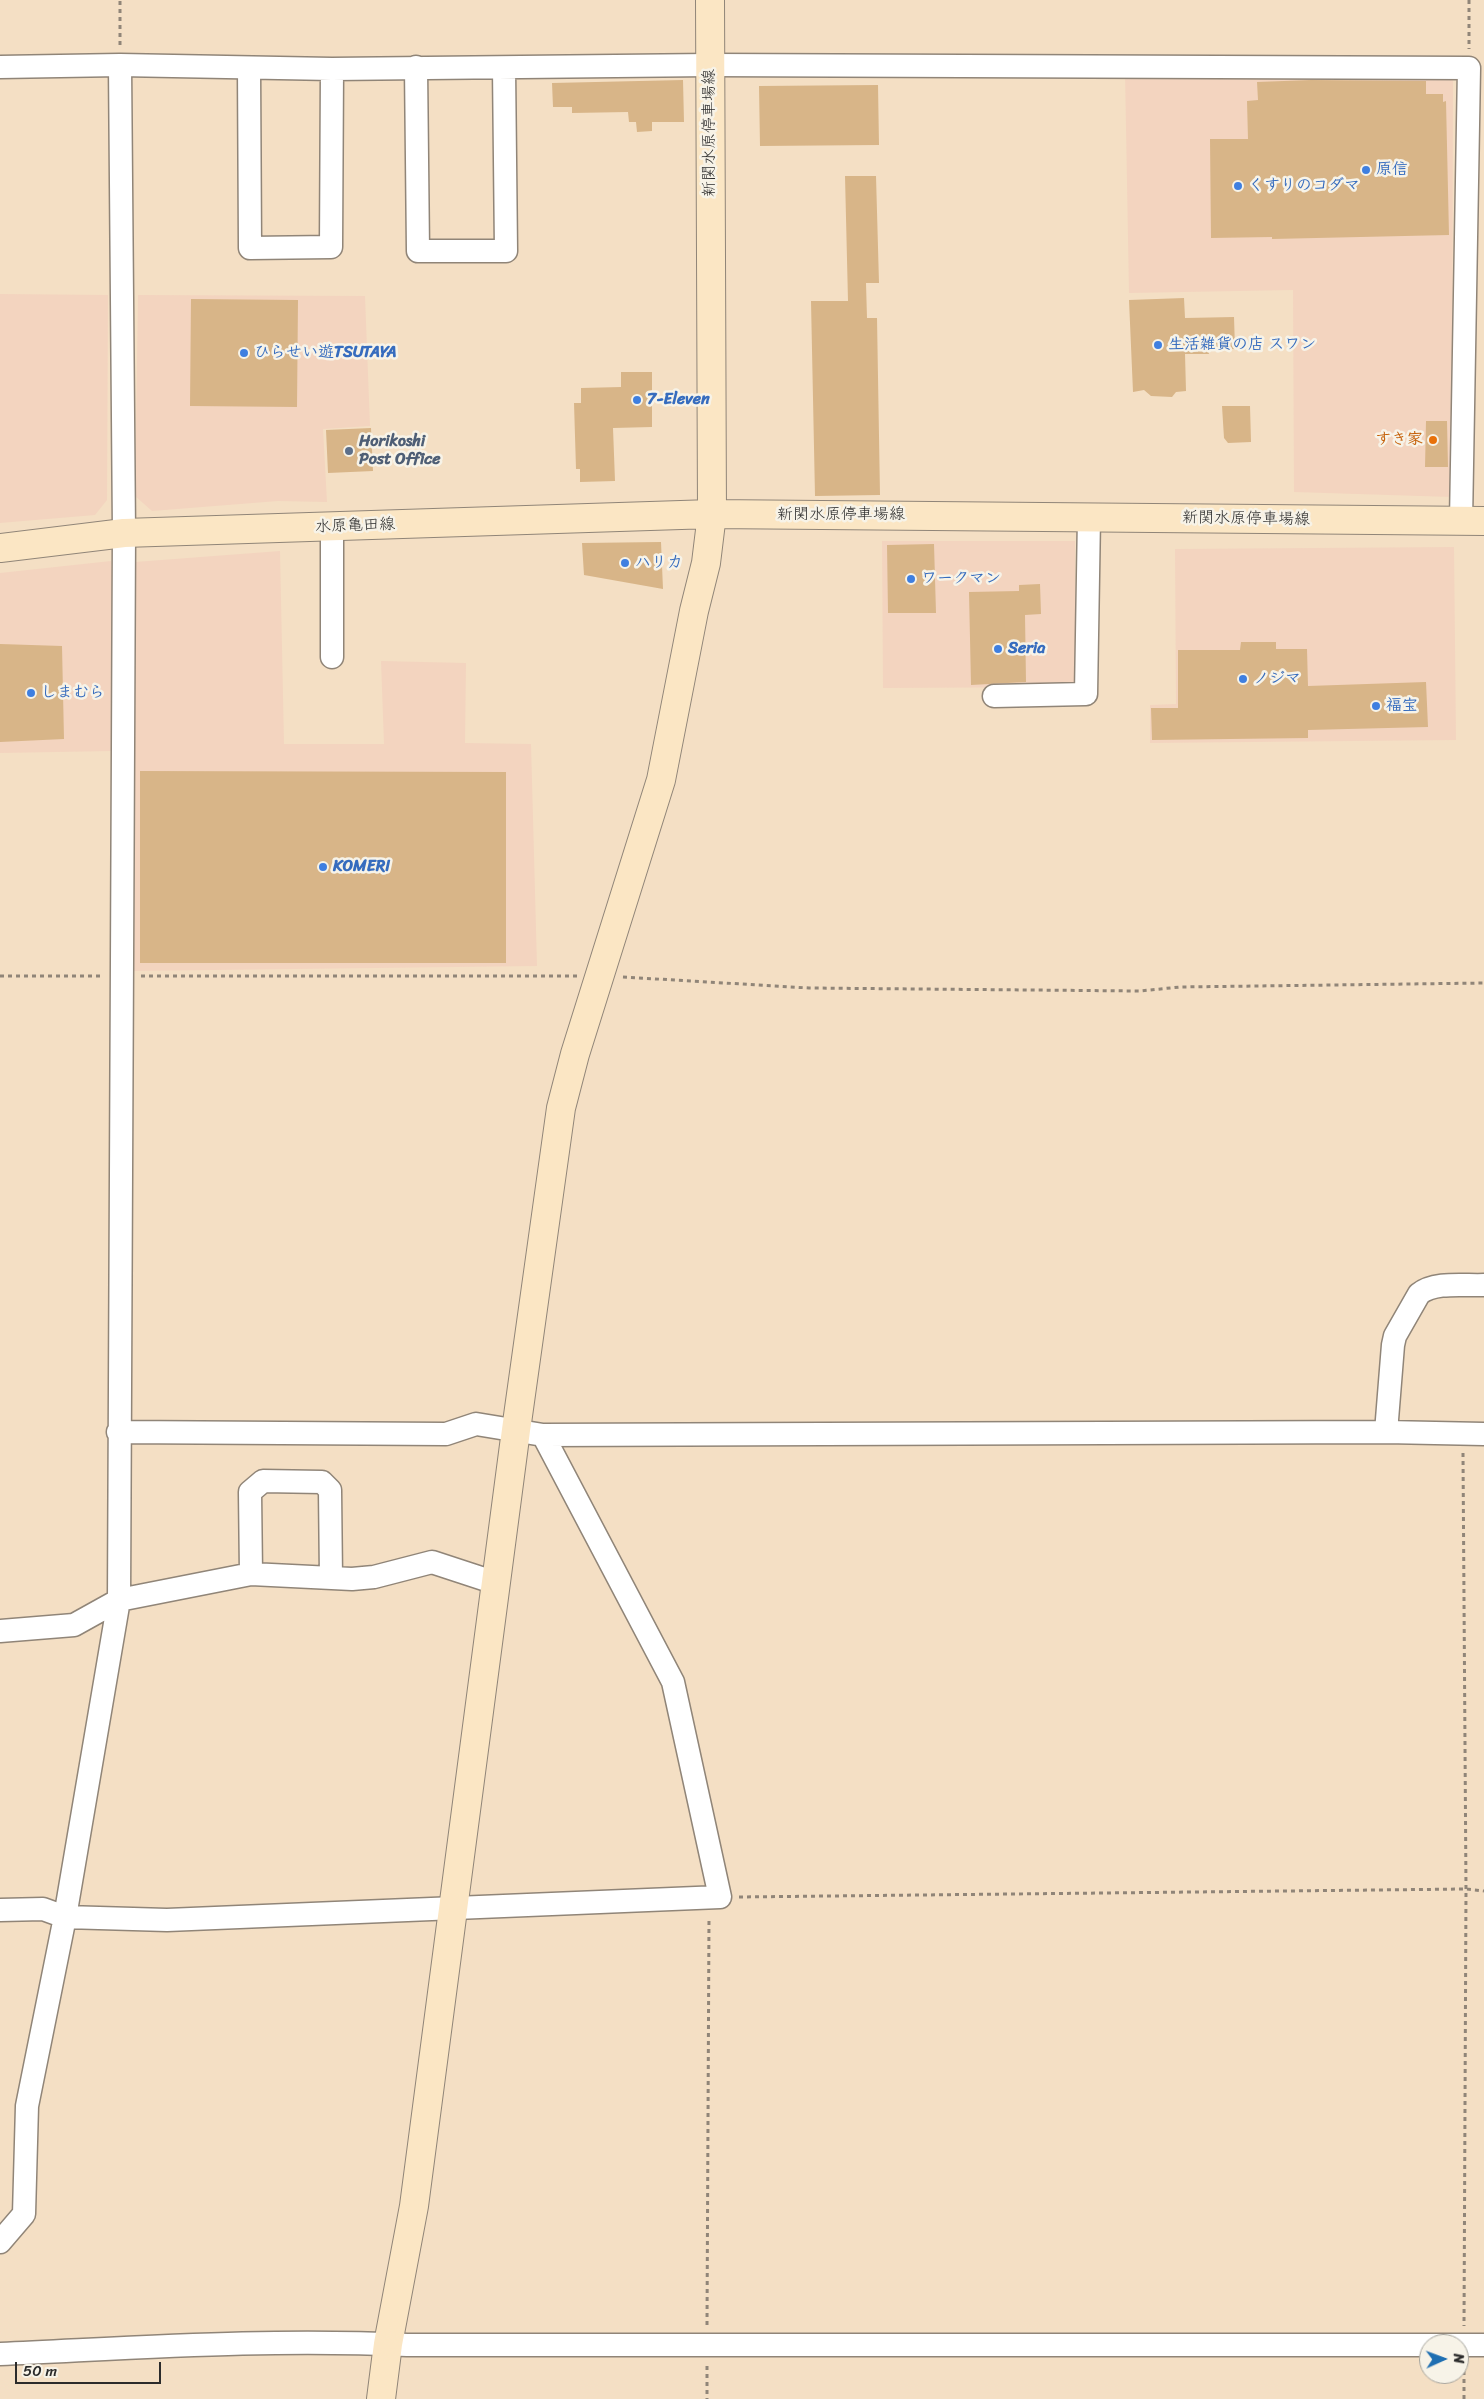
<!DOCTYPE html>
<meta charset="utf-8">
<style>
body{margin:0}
#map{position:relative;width:1484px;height:2399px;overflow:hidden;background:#f4dfc4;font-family:Sriracha,sans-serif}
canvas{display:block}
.north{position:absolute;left:1419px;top:2334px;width:50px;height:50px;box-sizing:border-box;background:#f7f3e8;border:1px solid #a5a39c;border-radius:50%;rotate:88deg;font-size:14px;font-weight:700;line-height:20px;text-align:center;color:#2b2b2b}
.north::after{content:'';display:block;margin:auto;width:18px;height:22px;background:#1f6fb2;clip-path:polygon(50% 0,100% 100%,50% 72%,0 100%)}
.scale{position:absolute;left:15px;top:2362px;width:146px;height:22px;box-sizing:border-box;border:2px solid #2b2b2b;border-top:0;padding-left:6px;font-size:15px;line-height:18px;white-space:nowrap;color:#2b2b2b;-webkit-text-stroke:4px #f7f3e8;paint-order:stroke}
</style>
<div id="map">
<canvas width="1484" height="2399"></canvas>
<div class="north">N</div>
<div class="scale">50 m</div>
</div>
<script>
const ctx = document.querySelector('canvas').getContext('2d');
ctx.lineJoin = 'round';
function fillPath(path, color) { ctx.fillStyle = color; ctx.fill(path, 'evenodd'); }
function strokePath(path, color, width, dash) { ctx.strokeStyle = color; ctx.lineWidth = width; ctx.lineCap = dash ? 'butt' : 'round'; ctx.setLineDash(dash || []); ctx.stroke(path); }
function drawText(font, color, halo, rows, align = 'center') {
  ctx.font = font + ' Sriracha,"Klee One",sans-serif'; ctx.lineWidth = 5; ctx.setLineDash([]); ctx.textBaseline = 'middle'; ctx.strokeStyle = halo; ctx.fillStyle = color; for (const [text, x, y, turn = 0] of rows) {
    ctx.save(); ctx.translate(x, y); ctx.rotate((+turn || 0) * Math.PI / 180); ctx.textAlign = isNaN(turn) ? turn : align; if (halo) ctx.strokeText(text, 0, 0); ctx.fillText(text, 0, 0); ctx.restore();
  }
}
fillPath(new Path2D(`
 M 1125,72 L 1444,73 L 1453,81 L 1452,497 L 1294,492 L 1293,290 L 1129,293 Z
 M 0,294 L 108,295 L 107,500 L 95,515 L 0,523 Z
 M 138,295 L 365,296 L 370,426 L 323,429 L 327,502 L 278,501 L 152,511 L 135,496 Z
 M 882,541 L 1075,541 L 1075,687 L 883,688 Z
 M 1454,547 L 1456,740 L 1150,743 L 1150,705 L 1176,704 L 1175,549 Z
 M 280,551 L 284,744 L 384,744 L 381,661 L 466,663 L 465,743 L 531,744 L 537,966 L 132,971 L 135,562 Z
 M 111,561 L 114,606 L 112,751 L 0,753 L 0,573 Z`), '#f3d4bf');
fillPath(new Path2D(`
 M 683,80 L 684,122 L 652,122 L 652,131 L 637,132 L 636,122 L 629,122 L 628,112 L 572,113 L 572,107 L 553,107 L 552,83 Z
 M 1311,80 L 1426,81 L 1426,94 L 1443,94 L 1443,102 L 1446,101 L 1449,235 L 1272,239 L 1272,237 L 1211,238 L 1210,139 L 1248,139 L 1247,101 L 1258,100 L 1257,82 Z
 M 878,85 L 879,145 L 760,146 L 759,86 Z
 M 845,176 L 876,176 L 879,283 L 866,283 L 867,318 L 877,318 L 880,495 L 815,496 L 811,301 L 848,301 Z
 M 1184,298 L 1185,318 L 1234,317 L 1235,349 L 1208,350 L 1209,354 L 1185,354 L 1186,391 L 1176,392 L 1172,397 L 1151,396 L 1144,390 L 1133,392 L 1129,300 Z
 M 191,299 L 298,300 L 297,407 L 190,406 Z
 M 621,372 L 652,372 L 652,427 L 613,428 L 615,481 L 580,482 L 580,469 L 576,469 L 574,403 L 581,403 L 581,388 L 621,387 Z
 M 1222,406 L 1250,406 L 1251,442 L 1228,443 L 1224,438 Z
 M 1426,421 L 1447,421 L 1448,467 L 1425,467 Z
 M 371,428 L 373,471 L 328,473 L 326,430 Z
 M 661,542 L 663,589 L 584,575 L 582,543 Z
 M 934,544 L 936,613 L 888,613 L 887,545 Z
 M 1040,584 L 1041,614 L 1025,615 L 1026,682 L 971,685 L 969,592 L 1019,591 L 1019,585 Z
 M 1241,642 L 1276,642 L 1276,649 L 1307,649 L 1308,686 L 1426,682 L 1428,727 L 1308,730 L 1308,738 L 1152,740 L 1151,708 L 1178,708 L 1178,650 L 1240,650 Z
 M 0,644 L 62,646 L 64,739 L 0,742 Z
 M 140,771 L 506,772 L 506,963 L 140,963 Z`), '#d8b588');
const street = new Path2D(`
 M 0,67 L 120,65 L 332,69 L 710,65 L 1469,68 L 1461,521
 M 416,67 L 418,251 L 506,251 L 504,68
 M 249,68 L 250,248 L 331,247 L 332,69
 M 332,527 L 332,657
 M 994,696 L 1086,694 L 1089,517
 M 118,1432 L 446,1434 L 476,1424 L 543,1435 L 1386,1432 L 1484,1434
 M 1386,1432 L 1393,1345 L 1395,1336 L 1419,1294 C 1435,1281 1465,1286 1484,1285
 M 251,1574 L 250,1492 L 263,1481 L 322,1482 L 330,1490 L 331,1578
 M 0,1631 L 74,1625 L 119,1600 L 251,1574 L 352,1579 L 374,1577 L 432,1562 L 496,1583
 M 0,1910 L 43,1909 L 65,1917 L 167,1920 L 720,1897 L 673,1682 L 543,1435
 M 0,2242 L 24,2214 L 27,2106 L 65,1917 L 119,1600 L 124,533 L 120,65
 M 0,2354 C 136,2348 271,2338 407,2345 L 1484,2345`);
const secondary = new Path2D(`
 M 0,548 L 124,533 L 712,514 L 1484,521
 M 381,2399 L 388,2344 L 414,2206 L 516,1430 L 561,1108 L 575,1054 L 661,780 L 694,611 L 706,563 L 712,514 L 710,0`);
strokePath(street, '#908578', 25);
strokePath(secondary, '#908578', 30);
strokePath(new Path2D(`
 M 1469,0 L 1469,49
 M 120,45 L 120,0
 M 0,976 L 102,976
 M 141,976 L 577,976
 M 623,977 L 809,988 L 1140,991 L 1180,987 L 1484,983
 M 1463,1453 L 1466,1889 L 1464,2326
 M 739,1897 L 1466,1889 L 1484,1891
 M 707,2325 L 709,1918
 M 707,2366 L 707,2399
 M 1464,2399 L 1464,2365`), '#908578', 3, [4, 4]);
strokePath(street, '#fff', 22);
strokePath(secondary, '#fbe6c4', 28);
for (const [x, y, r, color] of [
 [1366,170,5,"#3f7fe0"],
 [1238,186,5,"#3f7fe0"],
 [1158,345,5,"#3f7fe0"],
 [244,353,5,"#3f7fe0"],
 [637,400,5,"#3f7fe0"],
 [1433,440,5,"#e8710a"],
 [349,451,5,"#5c6f8a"],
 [625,563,5,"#3f7fe0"],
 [911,579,5,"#3f7fe0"],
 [998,649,5,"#3f7fe0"],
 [1243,679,5,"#3f7fe0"],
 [31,693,5,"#3f7fe0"],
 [1376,706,5,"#3f7fe0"],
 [323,867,5,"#3f7fe0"]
]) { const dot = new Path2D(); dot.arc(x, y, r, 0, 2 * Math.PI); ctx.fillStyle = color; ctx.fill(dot); strokePath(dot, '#f7f3e8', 2); }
drawText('16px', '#2b2b2b', '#f7f3e8', [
 ["新関水原停車場線",710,133,-90],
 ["新関水原停車場線",841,515],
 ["新関水原停車場線",1246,519,1],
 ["水原亀田線",355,526,-2]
]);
drawText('bold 16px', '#366cbe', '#f7f3e8', [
 ["原信",1376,170],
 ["くすりのコダマ",1248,186],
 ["生活雑貨の店 スワン",1168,345],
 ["ひらせい遊TSUTAYA",254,353],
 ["7-Eleven",647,400],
 ["ハリカ",635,563],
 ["ワークマン",921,579],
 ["Seria",1008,649],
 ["ノジマ",1253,679],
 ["しまむら",41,693],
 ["福宝",1386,706],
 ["KOMERI",333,867]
], 'left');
drawText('bold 16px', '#c56008', '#f7f3e8', [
 ["すき家",1423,440]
], 'right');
drawText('bold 16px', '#4e5e75', '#f7f3e8', [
 ["Horikoshi",359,442],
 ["Post Office",359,460]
], 'left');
</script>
